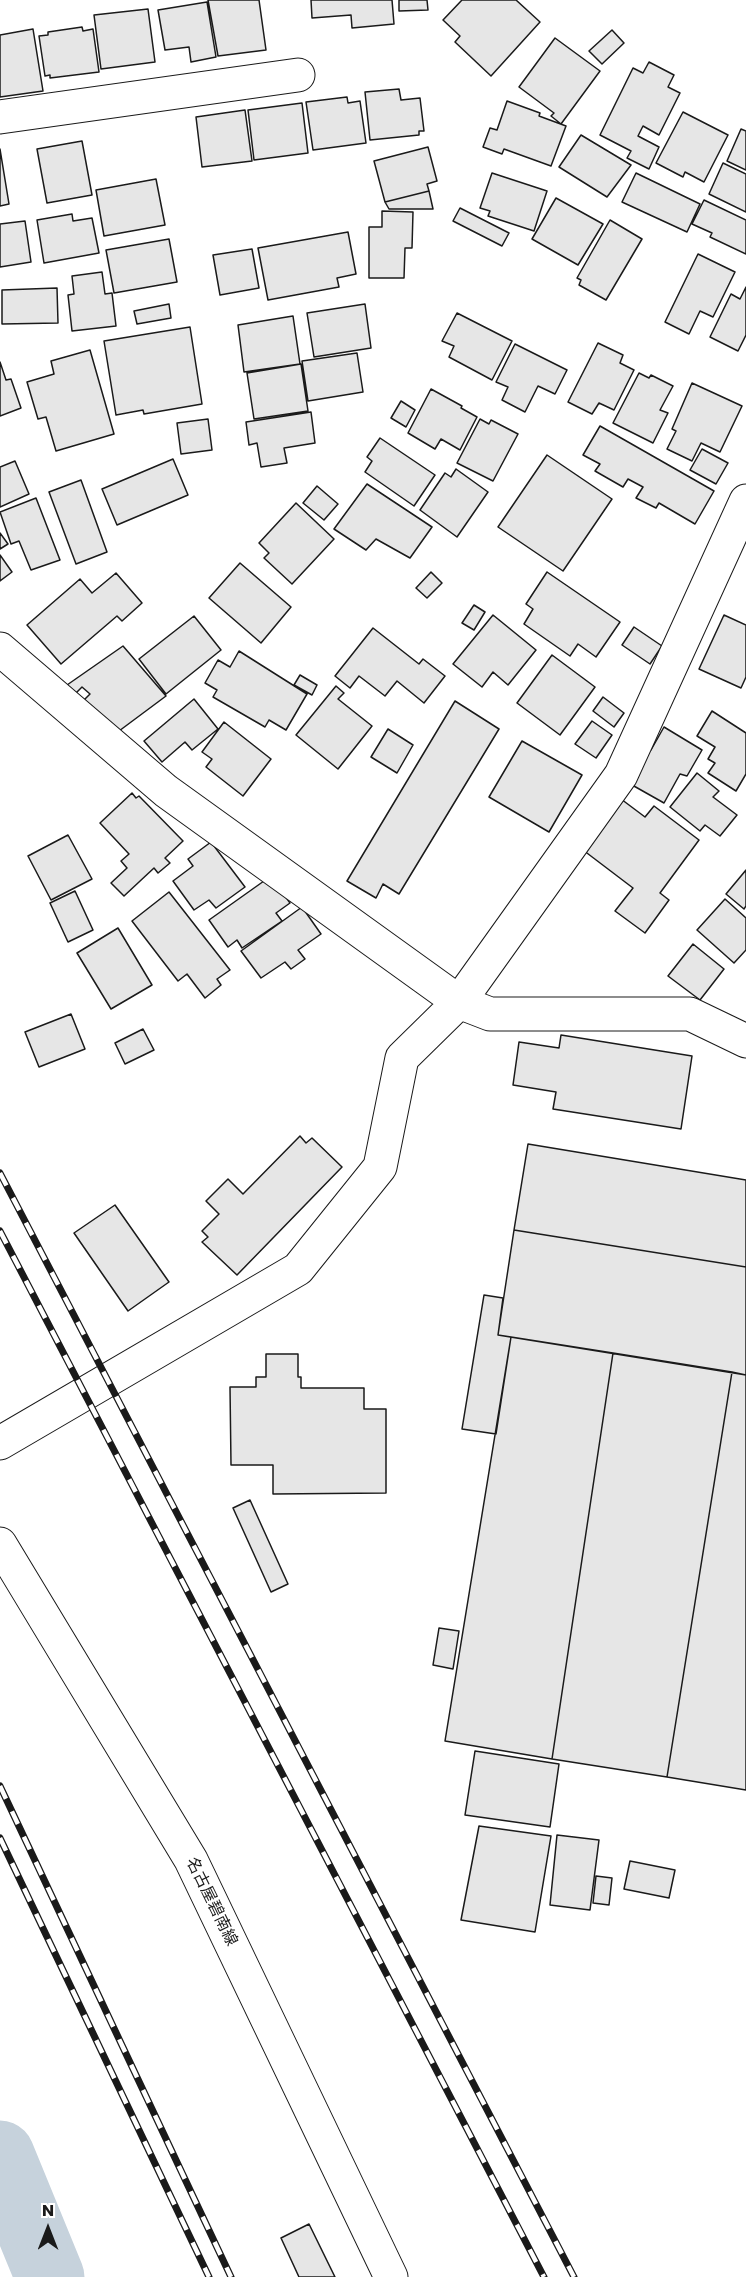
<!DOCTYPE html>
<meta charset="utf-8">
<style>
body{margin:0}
#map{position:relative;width:746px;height:2277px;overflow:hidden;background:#fff;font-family:Poppins,sans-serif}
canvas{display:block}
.north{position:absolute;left:18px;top:2199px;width:60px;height:60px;-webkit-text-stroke:4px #fff;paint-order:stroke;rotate:0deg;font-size:16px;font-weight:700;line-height:24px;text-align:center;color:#1a1a1a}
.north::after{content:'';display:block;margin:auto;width:21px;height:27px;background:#1a1a1a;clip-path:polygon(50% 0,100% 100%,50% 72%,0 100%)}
</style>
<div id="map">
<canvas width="746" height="2277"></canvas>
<div class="north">N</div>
</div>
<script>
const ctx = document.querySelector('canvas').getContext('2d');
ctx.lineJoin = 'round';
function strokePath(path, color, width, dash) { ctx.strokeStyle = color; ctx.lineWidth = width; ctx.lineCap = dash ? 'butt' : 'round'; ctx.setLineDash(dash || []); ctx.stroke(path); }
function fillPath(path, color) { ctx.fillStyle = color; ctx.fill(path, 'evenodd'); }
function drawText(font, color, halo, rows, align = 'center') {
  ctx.font = font + ' Poppins,"Noto Sans JP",sans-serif'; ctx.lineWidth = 4.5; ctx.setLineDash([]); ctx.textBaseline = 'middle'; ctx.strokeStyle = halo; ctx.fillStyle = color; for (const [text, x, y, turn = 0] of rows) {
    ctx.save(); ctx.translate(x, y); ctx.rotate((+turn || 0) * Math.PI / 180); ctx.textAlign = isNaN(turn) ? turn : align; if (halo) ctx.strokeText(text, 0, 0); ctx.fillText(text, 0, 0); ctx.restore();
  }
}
strokePath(new Path2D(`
 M 0,2155 L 50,2277`), '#c6d2dc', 69);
const building = new Path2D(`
 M 208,0 L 259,0 L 266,50 L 218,56 Z
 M 311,0 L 392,0 L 394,24 L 352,28 L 351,15 L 312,18 Z
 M 399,0 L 427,0 L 428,10 L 399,11 Z
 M 462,0 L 516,0 L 540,22 L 491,76 L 455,42 L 460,36 L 443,20 Z
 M 207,2 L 216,57 L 191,62 L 189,47 L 165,50 L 158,10 Z
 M 148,9 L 155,62 L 101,69 L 94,15 Z
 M 82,27 L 83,31 L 93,29 L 99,72 L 50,78 L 50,75 L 45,76 L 39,36 L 48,35 L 48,32 Z
 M 33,29 L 43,91 L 0,97 L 0,35 Z
 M 612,30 L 624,43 L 602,64 L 589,51 Z
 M 555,38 L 600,71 L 561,124 L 551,116 L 554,113 L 519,87 Z
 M 649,62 L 674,75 L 668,87 L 680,93 L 659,135 L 643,126 L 638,136 L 659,147 L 649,169 L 627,158 L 631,151 L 600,135 L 633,68 L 643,73 Z
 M 399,89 L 401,100 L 420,98 L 424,131 L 419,131 L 419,135 L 370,140 L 365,92 Z
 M 347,97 L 348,103 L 360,101 L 366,143 L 313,150 L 306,102 Z
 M 507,101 L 540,113 L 539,116 L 566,126 L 551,166 L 504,149 L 502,154 L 483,147 L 490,128 L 497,130 Z
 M 302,103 L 308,153 L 254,160 L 248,110 Z
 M 245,110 L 252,161 L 202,167 L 196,117 Z
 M 683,112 L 728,135 L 704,182 L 685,172 L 683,177 L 656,163 Z
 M 741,129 L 746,131 L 746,170 L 727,161 Z
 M 581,135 L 631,165 L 607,197 L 559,167 Z
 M 82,141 L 92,195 L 47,203 L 37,149 Z
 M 428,147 L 437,181 L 427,184 L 429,191 L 385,202 L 374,161 Z
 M 0,149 L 9,204 L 0,206 Z
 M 723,163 L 746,174 L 746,212 L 709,194 Z
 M 492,173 L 547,191 L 534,231 L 488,216 L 490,211 L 480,208 Z
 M 636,173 L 700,204 L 687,232 L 622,202 Z
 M 156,179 L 165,225 L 104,236 L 96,190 Z
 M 429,191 L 433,209 L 389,209 L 385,202 Z
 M 556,198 L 603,224 L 578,265 L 532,239 Z
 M 704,200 L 746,220 L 746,254 L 710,237 L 712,233 L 692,224 Z
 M 460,208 L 509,233 L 502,246 L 453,221 Z
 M 382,211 L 413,212 L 412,248 L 405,248 L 404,278 L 369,278 L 369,227 L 382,227 Z
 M 72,214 L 73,221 L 92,218 L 99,253 L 44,263 L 37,220 Z
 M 610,220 L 642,239 L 606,300 L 579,285 L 581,280 L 577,278 Z
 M 25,221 L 31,262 L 0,267 L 0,224 Z
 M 348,232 L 356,274 L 337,278 L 339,287 L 268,300 L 258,248 Z
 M 169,239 L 177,282 L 114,293 L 106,250 Z
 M 252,249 L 259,288 L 220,295 L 213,255 Z
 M 698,254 L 735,272 L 713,317 L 700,311 L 689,334 L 665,322 Z
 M 102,272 L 105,294 L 112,293 L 116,326 L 72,331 L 68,295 L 74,294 L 72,276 Z
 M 746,287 L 746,335 L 738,351 L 710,337 L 731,294 L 740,299 Z
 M 57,288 L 58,323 L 2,324 L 2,290 Z
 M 169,304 L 171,318 L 137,324 L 134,311 Z
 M 365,304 L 371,348 L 314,357 L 307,313 Z
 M 457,313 L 512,341 L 492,380 L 449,357 L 454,346 L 442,341 Z
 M 293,316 L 300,364 L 244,372 L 238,325 Z
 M 190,327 L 202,404 L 144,414 L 143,410 L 116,415 L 104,341 Z
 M 598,343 L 623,355 L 620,363 L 634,370 L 614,410 L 599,403 L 592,414 L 568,402 Z
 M 515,344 L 567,370 L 555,394 L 538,386 L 525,412 L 502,400 L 508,387 L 496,382 Z
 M 90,350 L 114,434 L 56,451 L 46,417 L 38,419 L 27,382 L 54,374 L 51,361 Z
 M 357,353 L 363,392 L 308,401 L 302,361 Z
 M 0,362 L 6,380 L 11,379 L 21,408 L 0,416 Z
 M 301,364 L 308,411 L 254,419 L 247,373 Z
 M 639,373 L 649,378 L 651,375 L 673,386 L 660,410 L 668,413 L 653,443 L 613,423 Z
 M 692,383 L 742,406 L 720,452 L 701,443 L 692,461 L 667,449 L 676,431 L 672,429 Z
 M 431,389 L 462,406 L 461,408 L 477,417 L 460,450 L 441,439 L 435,449 L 408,433 Z
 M 401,401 L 415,410 L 406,427 L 391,418 Z
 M 311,412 L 315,443 L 284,448 L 287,463 L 261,467 L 257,443 L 249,445 L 246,422 Z
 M 208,419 L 212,450 L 181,454 L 177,423 Z
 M 480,419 L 489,424 L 491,420 L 518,434 L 493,481 L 457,463 Z
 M 600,426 L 714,491 L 695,524 L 659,503 L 656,508 L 636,498 L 643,487 L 628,479 L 623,487 L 595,471 L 600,464 L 583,455 Z
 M 380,438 L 435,475 L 414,506 L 365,472 L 372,461 L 367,457 Z
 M 702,449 L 728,463 L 716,484 L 690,470 Z
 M 547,455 L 612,499 L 563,571 L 498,527 Z
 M 173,459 L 188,495 L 117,525 L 102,489 Z
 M 15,461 L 29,494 L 0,507 L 0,467 Z
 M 456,469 L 488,492 L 457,537 L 420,510 L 445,473 L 451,477 Z
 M 81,480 L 107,552 L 76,564 L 49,492 Z
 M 367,484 L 432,527 L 410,558 L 376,539 L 366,550 L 334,529 Z
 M 317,486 L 338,504 L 324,520 L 303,503 Z
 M 36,498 L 60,560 L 31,570 L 19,541 L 11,544 L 0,512 Z
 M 296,503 L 334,539 L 292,584 L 264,558 L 269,553 L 259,543 Z
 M 0,533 L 8,544 L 0,549 Z
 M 0,555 L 12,572 L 0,581 Z
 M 240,563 L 291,607 L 261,643 L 209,598 Z
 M 431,572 L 442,583 L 427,598 L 416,588 Z
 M 547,572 L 620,622 L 596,657 L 578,644 L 570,656 L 524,624 L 533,609 L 526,604 Z
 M 116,573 L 142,603 L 122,621 L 117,616 L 61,664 L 27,625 L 80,579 L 92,593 Z
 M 474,605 L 485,612 L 474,630 L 462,623 Z
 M 493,615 L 536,650 L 508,685 L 493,672 L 482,687 L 453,664 Z
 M 724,615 L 746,625 L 746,677 L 741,688 L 699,669 Z
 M 194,616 L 221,650 L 166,694 L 139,659 Z
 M 634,627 L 662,646 L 650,664 L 622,645 Z
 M 373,628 L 419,664 L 423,659 L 445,676 L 424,703 L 397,681 L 385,696 L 359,676 L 350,688 L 335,676 Z
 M 123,646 L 166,696 L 119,731 L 84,700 L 90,694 L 82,687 L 76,693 L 67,685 Z
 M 239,651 L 307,694 L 286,730 L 269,720 L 265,727 L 213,697 L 217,690 L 205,683 L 218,660 L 230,667 Z
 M 552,655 L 595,687 L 560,735 L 517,703 Z
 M 300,675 L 317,685 L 312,695 L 294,685 Z
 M 336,686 L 344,693 L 338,699 L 372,726 L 338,769 L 296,735 Z
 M 603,697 L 624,713 L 614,727 L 593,711 Z
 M 194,699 L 218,729 L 192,750 L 185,742 L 162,762 L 144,741 Z
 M 455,701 L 499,729 L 399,894 L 383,884 L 376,898 L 347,881 Z
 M 712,711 L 746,733 L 746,774 L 736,791 L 708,773 L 715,763 L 708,759 L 715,747 L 697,736 Z
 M 592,721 L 612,735 L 596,758 L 575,744 Z
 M 224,722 L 271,759 L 243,796 L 206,767 L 212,759 L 202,752 Z
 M 664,727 L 702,750 L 687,776 L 680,774 L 664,803 L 625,781 L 644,747 L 651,750 Z
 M 388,729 L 413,745 L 397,773 L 371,757 Z
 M 522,741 L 582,775 L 549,832 L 489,797 Z
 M 697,773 L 719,791 L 713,797 L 737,815 L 720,836 L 705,825 L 700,831 L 670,807 Z
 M 132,793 L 136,798 L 139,796 L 183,841 L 165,858 L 170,863 L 158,873 L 154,868 L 124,896 L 111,883 L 127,868 L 121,861 L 129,854 L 100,823 Z
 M 617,796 L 645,817 L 654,806 L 699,840 L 660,893 L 669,900 L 645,933 L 615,911 L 633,888 L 579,847 Z
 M 68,835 L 92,879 L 51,900 L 28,856 Z
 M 211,842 L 245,887 L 216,908 L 209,900 L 194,910 L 173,881 L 193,866 L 188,859 Z
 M 746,870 L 746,906 L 744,909 L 726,894 Z
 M 271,876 L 290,903 L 276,913 L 282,921 L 242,948 L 237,940 L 228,947 L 209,920 Z
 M 75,891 L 93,930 L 68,942 L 50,903 Z
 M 169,892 L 230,970 L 217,979 L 221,985 L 205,998 L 187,974 L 178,981 L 132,921 Z
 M 725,899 L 746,918 L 746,950 L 734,963 L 697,930 Z
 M 302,907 L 321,934 L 298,950 L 305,959 L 291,969 L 285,962 L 261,978 L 241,951 Z
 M 118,928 L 152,985 L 111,1009 L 77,953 Z
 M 693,944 L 724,969 L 700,1000 L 668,976 Z
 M 71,1014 L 85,1049 L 39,1067 L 25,1032 Z
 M 143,1029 L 154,1050 L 125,1064 L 115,1043 Z
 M 561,1035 L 692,1056 L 681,1129 L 553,1109 L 556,1092 L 513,1085 L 519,1042 L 559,1048 Z
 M 300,1136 L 306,1143 L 312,1138 L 342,1167 L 237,1275 L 202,1242 L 208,1237 L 202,1231 L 219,1214 L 206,1201 L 228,1179 L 243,1194 Z
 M 528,1144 L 746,1180 L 746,1267 L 514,1230 Z
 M 115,1205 L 169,1282 L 128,1311 L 74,1233 Z
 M 514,1230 L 746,1267 L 746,1375 L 498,1335 Z
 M 484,1295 L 503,1298 L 498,1335 L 511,1337 L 496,1434 L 462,1429 Z
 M 511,1337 L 613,1353 L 552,1759 L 445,1741 Z
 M 613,1353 L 732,1372 L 667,1777 L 552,1759 Z
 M 266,1354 L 298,1354 L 298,1377 L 301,1377 L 301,1388 L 364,1388 L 364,1409 L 386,1409 L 386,1493 L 273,1494 L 273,1465 L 231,1465 L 230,1387 L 256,1387 L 256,1377 L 266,1377 Z
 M 732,1372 L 746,1375 L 746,1790 L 667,1777 Z
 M 250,1500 L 288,1584 L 271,1592 L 233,1508 Z
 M 439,1628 L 459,1631 L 453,1669 L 433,1665 Z
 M 475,1751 L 559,1764 L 550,1827 L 465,1815 Z
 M 479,1826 L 551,1836 L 535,1932 L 461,1920 Z
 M 557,1835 L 599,1840 L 590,1910 L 550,1905 Z
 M 630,1861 L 675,1870 L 669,1898 L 624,1889 Z
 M 596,1876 L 612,1878 L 609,1905 L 593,1903 Z
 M 309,2224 L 335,2277 L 299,2277 L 281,2238 Z`);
fillPath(building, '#e6e6e6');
strokePath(building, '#1a1a1a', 1.5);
const minor = new Path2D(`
 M 0,117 L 298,75
 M 0,649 L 166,791 L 459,1002 L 490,1014 L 690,1014 L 746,1041
 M 0,1443 L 298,1269 L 380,1167 L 402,1058 L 459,1002 L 621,775 L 746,501`);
const major = new Path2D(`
 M 0,1544 L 191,1860 L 391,2277`);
strokePath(minor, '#1a1a1a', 35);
strokePath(major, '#1a1a1a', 35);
strokePath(minor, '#fff', 33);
strokePath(major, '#fff', 33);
const rail = new Path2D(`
 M 0,1173 L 574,2277
 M 0,1231 L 544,2277
 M 0,1786 L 231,2277
 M 0,1838 L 209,2277`);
strokePath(rail, '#1a1a1a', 7);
strokePath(rail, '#fff', 4.5, [14]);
drawText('16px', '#1a1a1a', '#fff', [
 ["名古屋碧南線",211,1902,64]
]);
</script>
